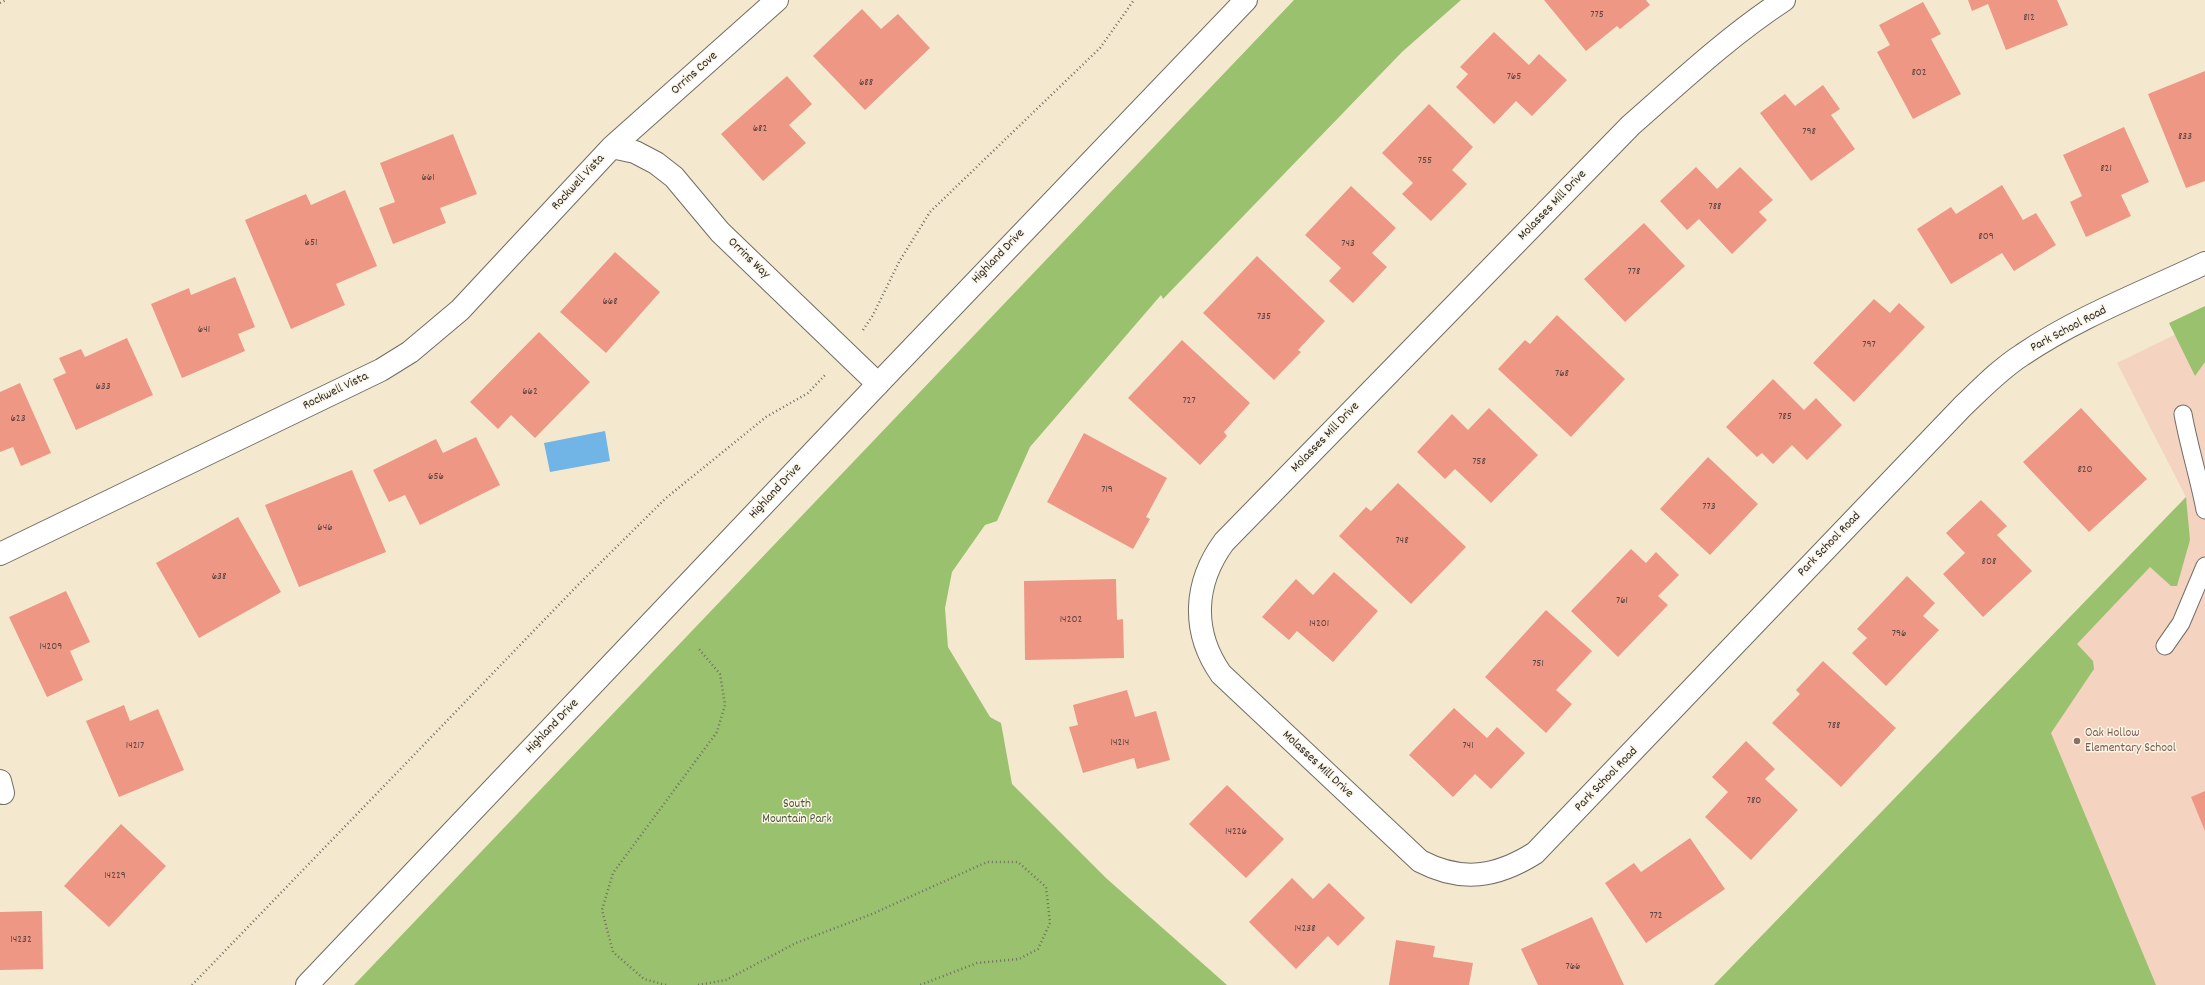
<!DOCTYPE html>
<style>
body{margin:0}
canvas{display:block;background:#f4e9cf}
</style>
<canvas width="2205" height="985"></canvas>
<script>
const ctx = document.querySelector('canvas').getContext('2d');
ctx.lineJoin = 'round';
function fillPath(path, color) { ctx.fillStyle = color; ctx.fill(path, 'evenodd'); }
function strokePath(path, color, width, dash) { ctx.strokeStyle = color; ctx.lineWidth = width; ctx.lineCap = dash ? 'butt' : 'round'; ctx.setLineDash(dash || []); ctx.stroke(path); }
function drawText(font, color, halo, rows, align = 'center') {
  ctx.font = font + ' Dekko,sans-serif'; ctx.lineWidth = 3; ctx.setLineDash([]); ctx.textBaseline = 'middle'; ctx.strokeStyle = halo; ctx.fillStyle = color; for (const [text, x, y, turn = 0] of rows) {
    ctx.save(); ctx.translate(x, y); ctx.rotate((+turn || 0) * Math.PI / 180); ctx.textAlign = isNaN(turn) ? turn : align; if (halo) ctx.strokeText(text, 0, 0); ctx.fillText(text, 0, 0); ctx.restore();
  }
}
fillPath(new Path2D(`
 M 2205,320 L 2205,985 L 1714,985 L 2186,497 L 2117,363 Z`), '#f4d3c0');
fillPath(new Path2D(`
 M 1294,0 L 1461,0 L 1402,52 L 1163,299 L 1161,295 L 1030,447 L 997,521 L 985,525 L 952,572 L 945,608 L 948,647 L 990,717 L 1001,723 L 1012,784 L 1106,878 L 1227,985 L 354,985 Z
 M 2205,306 L 2205,362 L 2195,376 L 2169,323 Z
 M 2186,497 L 2190,540 L 2177,586 L 2171,586 L 2150,567 L 2077,644 L 2093,661 L 2094,669 L 2051,733 L 2156,985 L 1714,985 Z`), '#9ac26e');
fillPath(new Path2D(`
 M 605,431 L 610,461 L 550,472 L 544,443 Z`), '#71b4e6');
fillPath(new Path2D(`
 M 1544,0 L 1646,0 L 1650,5 L 1620,29 L 1617,26 L 1586,51 Z
 M 1968,0 L 2057,0 L 2068,25 L 2006,50 L 1988,4 L 1972,11 Z
 M 1923,2 L 1941,34 L 1931,39 L 1961,94 L 1913,119 L 1877,52 L 1890,45 L 1879,25 Z
 M 862,9 L 881,29 L 898,14 L 930,48 L 865,110 L 813,56 Z
 M 1494,32 L 1529,65 L 1539,54 L 1567,80 L 1532,116 L 1516,101 L 1494,124 L 1456,87 L 1468,74 L 1460,67 Z
 M 2205,71 L 2205,181 L 2186,188 L 2148,94 Z
 M 787,76 L 812,104 L 789,125 L 806,143 L 763,181 L 721,134 Z
 M 1823,85 L 1840,109 L 1831,115 L 1855,149 L 1811,181 L 1760,113 L 1785,94 L 1795,106 Z
 M 1429,104 L 1473,147 L 1452,170 L 1467,184 L 1431,221 L 1402,194 L 1413,183 L 1382,153 Z
 M 2124,127 L 2149,182 L 2121,195 L 2131,216 L 2086,237 L 2070,202 L 2082,196 L 2063,155 Z
 M 453,134 L 477,194 L 440,208 L 446,223 L 393,244 L 379,208 L 395,202 L 380,163 Z
 M 1696,167 L 1717,189 L 1740,167 L 1773,200 L 1759,212 L 1767,220 L 1732,254 L 1699,219 L 1687,230 L 1660,201 Z
 M 2002,185 L 2023,220 L 2036,213 L 2056,245 L 2014,271 L 2002,253 L 1951,284 L 1917,229 L 1951,207 L 1956,214 Z
 M 1351,186 L 1396,228 L 1372,253 L 1387,267 L 1353,303 L 1329,281 L 1341,268 L 1305,235 Z
 M 345,190 L 377,266 L 336,284 L 345,305 L 291,329 L 245,220 L 306,194 L 311,205 Z
 M 1644,223 L 1685,266 L 1625,322 L 1584,279 Z
 M 615,252 L 660,292 L 606,353 L 560,312 Z
 M 1257,256 L 1325,321 L 1298,350 L 1301,352 L 1274,380 L 1203,313 Z
 M 235,277 L 255,327 L 238,334 L 245,351 L 182,378 L 151,304 L 189,288 L 191,295 Z
 M 1874,299 L 1890,313 L 1899,303 L 1925,327 L 1854,402 L 1813,363 Z
 M 1557,315 L 1625,379 L 1571,437 L 1498,369 L 1525,340 L 1530,344 Z
 M 539,332 L 590,382 L 535,438 L 511,415 L 498,429 L 470,402 Z
 M 127,338 L 153,395 L 76,430 L 53,379 L 66,373 L 59,358 L 81,349 L 85,357 Z
 M 1182,340 L 1250,403 L 1224,432 L 1227,436 L 1200,465 L 1128,398 Z
 M 1773,379 L 1804,410 L 1816,398 L 1842,425 L 1807,460 L 1792,445 L 1773,464 L 1762,453 L 1757,457 L 1726,427 Z
 M 20,383 L 51,453 L 21,466 L 13,447 L 0,452 L 0,392 Z
 M 1489,408 L 1538,455 L 1491,503 L 1455,469 L 1445,479 L 1417,452 L 1452,414 L 1468,430 Z
 M 2081,408 L 2147,479 L 2089,532 L 2023,462 Z
 M 1084,433 L 1167,478 L 1146,517 L 1150,519 L 1133,549 L 1047,502 Z
 M 476,437 L 500,485 L 420,525 L 405,495 L 389,502 L 373,470 L 436,439 L 443,453 Z
 M 1708,457 L 1758,504 L 1710,555 L 1660,509 Z
 M 352,470 L 386,552 L 299,587 L 265,505 Z
 M 1398,483 L 1466,547 L 1411,604 L 1339,536 L 1366,507 L 1371,511 Z
 M 1981,500 L 2007,526 L 1997,535 L 2032,571 L 1983,617 L 1943,574 L 1965,553 L 1946,533 Z
 M 238,517 L 281,592 L 199,638 L 156,563 Z
 M 1631,549 L 1646,563 L 1656,552 L 1679,575 L 1658,596 L 1668,605 L 1618,657 L 1571,611 Z
 M 1334,572 L 1378,611 L 1333,662 L 1297,631 L 1289,640 L 1262,617 L 1296,579 L 1313,595 Z
 M 1907,576 L 1935,603 L 1923,616 L 1939,630 L 1886,686 L 1852,653 L 1867,638 L 1857,629 Z
 M 1116,579 L 1117,620 L 1123,619 L 1124,658 L 1025,660 L 1024,581 Z
 M 66,591 L 90,642 L 70,651 L 83,680 L 47,697 L 9,617 Z
 M 1546,610 L 1592,651 L 1556,690 L 1572,704 L 1546,733 L 1485,677 Z
 M 1823,661 L 1896,728 L 1841,787 L 1772,723 L 1800,694 L 1796,690 Z
 M 1127,690 L 1135,717 L 1156,711 L 1170,760 L 1137,769 L 1134,758 L 1083,773 L 1069,727 L 1078,725 L 1073,705 Z
 M 124,705 L 130,721 L 158,709 L 184,770 L 119,797 L 86,721 Z
 M 1454,708 L 1487,738 L 1497,727 L 1525,753 L 1491,789 L 1475,774 L 1453,797 L 1409,755 Z
 M 1746,741 L 1775,769 L 1765,779 L 1798,810 L 1751,860 L 1705,817 L 1728,792 L 1712,777 Z
 M 1227,785 L 1284,839 L 1246,878 L 1189,824 Z
 M 2205,791 L 2205,831 L 2191,797 Z
 M 121,824 L 166,866 L 109,927 L 64,886 Z
 M 1690,838 L 1725,889 L 1646,943 L 1605,883 L 1634,863 L 1641,872 Z
 M 1292,878 L 1313,899 L 1329,883 L 1365,918 L 1338,946 L 1328,936 L 1296,969 L 1249,922 Z
 M 42,911 L 43,969 L 0,970 L 0,912 Z
 M 1592,917 L 1624,985 L 1538,985 L 1521,949 Z
 M 1396,940 L 1435,946 L 1433,957 L 1473,963 L 1469,985 L 1389,985 Z`), '#ee9785');
const service = new Path2D(`
 M 2183,414 C 2189,447 2199,478 2205,510
 M 2165,646 L 2181,623 L 2205,566`);
const minor = new Path2D(`
 M 1784,0 C 1729,36 1680,82 1631,125 L 1224,542 C 1194,583 1191,631 1221,674 L 1420,861 C 1462,883 1497,877 1535,853 L 1962,407 C 1981,389 2000,369 2022,355 C 2078,317 2144,292 2205,263
 M 612,147 L 635,152 L 656,163 L 674,177 L 720,232 L 878,384
 M 0,554 L 381,370 L 410,352 L 460,310 L 612,147 L 777,0
 M 0,781 L 3,793`);
const secondary = new Path2D(`
 M 307,985 L 878,384 L 1246,0`);
strokePath(service, '#716e64', 19);
strokePath(minor, '#716e64', 24);
strokePath(secondary, '#716e64', 24);
strokePath(new Path2D(`
 M 0,3 L 6,0
 M 863,330 L 873,315 L 899,262 L 930,212 L 1100,48 L 1134,0
 M 192,985 L 577,586 L 666,498 L 766,417 L 808,393 L 826,374
 M 666,985 L 644,979 L 613,952 L 602,910 L 613,873 L 717,732 L 725,705 L 720,674 L 699,649
 M 698,985 L 726,980 L 796,943 L 872,914 L 987,862 L 1018,862 L 1046,887 L 1050,923 L 1038,949 L 1019,959 L 977,963 L 920,985`), '#716e64', 2.5, [1, 3]);
strokePath(service, '#fff', 17);
strokePath(minor, '#fff', 22);
strokePath(secondary, '#fff', 22);
for (const [x, y, r, color] of [
 [2077,741,4,"#8d6e63"]
]) { const dot = new Path2D(); dot.arc(x, y, r, 0, 2 * Math.PI); ctx.fillStyle = color; ctx.fill(dot); strokePath(dot, '#fcf5e5', 1.5); }
drawText('11px', '#5c4642', null, [
 ["775",1597,15],
 ["812",2029,18],
 ["802",1919,73],
 ["765",1514,77],
 ["688",866,83],
 ["682",760,129],
 ["798",1809,132],
 ["833",2185,137],
 ["755",1425,161],
 ["821",2106,169],
 ["661",428,178],
 ["788",1715,207],
 ["809",1986,237],
 ["651",311,243],
 ["743",1348,244],
 ["778",1634,272],
 ["668",610,302],
 ["735",1264,317],
 ["641",204,330],
 ["797",1869,345],
 ["768",1562,374],
 ["633",103,387],
 ["662",530,392],
 ["727",1189,401],
 ["785",1785,417],
 ["623",18,419],
 ["758",1479,462],
 ["820",2085,470],
 ["656",436,477],
 ["719",1107,490],
 ["773",1709,507],
 ["646",325,528],
 ["748",1402,541],
 ["808",1989,562],
 ["638",219,577],
 ["761",1622,601],
 ["14202",1071,620],
 ["14201",1319,624],
 ["796",1899,634],
 ["14209",51,647],
 ["751",1538,664],
 ["788",1834,726],
 ["14214",1120,743],
 ["14217",135,746],
 ["741",1468,746],
 ["780",1754,801],
 ["14226",1236,832],
 ["14229",115,876],
 ["772",1656,916],
 ["14238",1305,929],
 ["14232",21,940],
 ["766",1573,967]
]);
drawText('13px', '#2b2b2b', '#fcf5e5', [
 ["Orrins Cove",695,74,-42],
 ["Rockwell Vista",579,183,-47],
 ["Molasses Mill Drive",1553,206,-46],
 ["Highland Drive",999,257,-46],
 ["Orrins Way",748,259,44],
 ["Park School Road",2069,330,-28],
 ["Rockwell Vista",336,392,-26],
 ["Molasses Mill Drive",1326,438,-46],
 ["Highland Drive",776,492,-47],
 ["Park School Road",1830,545,-46],
 ["Highland Drive",553,727,-46],
 ["Molasses Mill Drive",1317,765,43],
 ["Park School Road",1607,780,-46]
]);
drawText('13px', '#785e54', '#fcf5e5', [
 ["Oak Hollow",2085,734],
 ["Elementary School",2085,749]
], 'left');
drawText('13px', '#4c583f', '#fcf5e5', [
 ["South",797,805],
 ["Mountain Park",797,820]
]);
</script>
